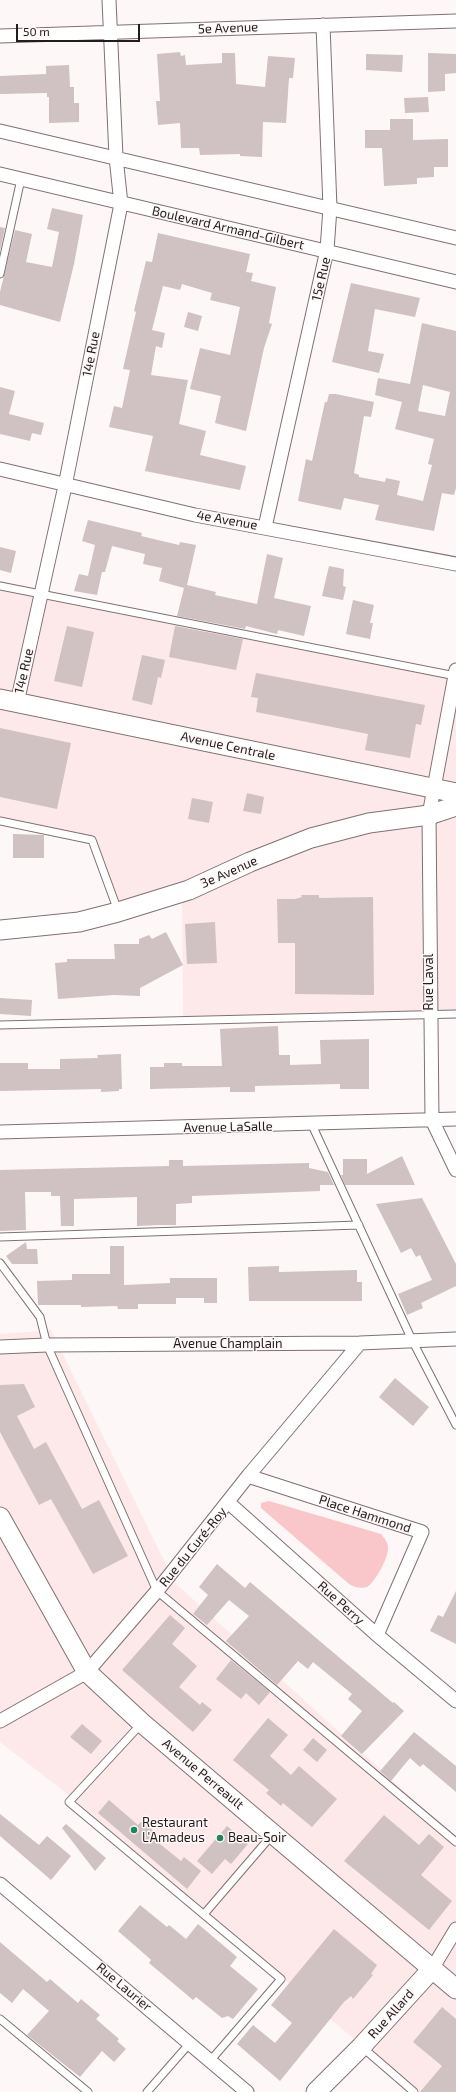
<!DOCTYPE html>
<meta charset="utf-8">
<style>
body{margin:0}
#map{position:relative;width:456px;height:2092px;overflow:hidden;background:#fef7f7;font-family:"Exo 2",sans-serif}
canvas{display:block}
.scale{position:absolute;left:16px;top:24px;width:124px;height:18px;box-sizing:border-box;border:2px solid #221c1c;border-top:0;padding-left:5px;font-size:12px;line-height:14px;white-space:nowrap;color:#221c1c;-webkit-text-stroke:3px #fef7f7;paint-order:stroke}
</style>
<div id="map">
<canvas width="456" height="2092"></canvas>
<div class="scale">50 m</div>
</div>
<script>
const ctx = document.querySelector('canvas').getContext('2d');
ctx.lineJoin = 'round';
function fillPath(path, color) { ctx.fillStyle = color; ctx.fill(path, 'evenodd'); }
function strokePath(path, color, width, dash) { ctx.strokeStyle = color; ctx.lineWidth = width; ctx.lineCap = dash ? 'butt' : 'round'; ctx.setLineDash(dash || []); ctx.stroke(path); }
function drawText(font, color, halo, rows, align = 'center') {
  ctx.font = font + ' "Exo 2",sans-serif'; ctx.lineWidth = 3; ctx.setLineDash([]); ctx.textBaseline = 'middle'; ctx.strokeStyle = halo; ctx.fillStyle = color; for (const [text, x, y, turn = 0] of rows) {
    ctx.save(); ctx.translate(x, y); ctx.rotate((+turn || 0) * Math.PI / 180); ctx.textAlign = isNaN(turn) ? turn : align; if (halo) ctx.strokeText(text, 0, 0); ctx.fillText(text, 0, 0); ctx.restore();
  }
}
fillPath(new Path2D(`
 M 0,581 L 456,674 L 456,1011 L 183,1019 L 182,890 L 119,910 L 96,839 L 0,819 Z
 M 51,1330 L 175,1583 L 456,1838 L 456,2092 L 412,2092 L 354,2039 L 70,1796 L 0,1742 L 0,1334 Z`), '#fde9ea');
fillPath(new Path2D(`
 M 269,1501 L 381,1534 C 384,1538 388,1542 388,1548 C 389,1556 375,1583 367,1587 C 361,1589 354,1587 349,1584 L 261,1508 L 261,1503 Z`), '#f9c7ca');
fillPath(new Path2D(`
 M 180,52 L 181,56 L 185,55 L 186,65 L 222,63 L 222,53 L 235,53 L 236,84 L 265,87 L 268,56 L 295,58 L 293,78 L 289,78 L 286,123 L 263,122 L 262,157 L 240,156 L 240,154 L 200,155 L 199,148 L 181,148 L 180,123 L 158,125 L 156,101 L 160,101 L 157,54 Z
 M 428,53 L 456,54 L 456,73 L 445,74 L 445,91 L 428,92 Z
 M 366,54 L 403,55 L 402,72 L 366,70 Z
 M 69,65 L 70,87 L 74,87 L 74,103 L 79,103 L 79,122 L 49,123 L 49,97 L 47,97 L 47,93 L 0,94 L 0,76 L 46,74 L 46,66 Z
 M 428,97 L 429,112 L 405,113 L 404,98 Z
 M 390,119 L 413,119 L 413,140 L 448,139 L 448,167 L 434,167 L 434,177 L 417,178 L 417,184 L 384,186 L 382,148 L 365,148 L 365,130 L 390,130 Z
 M 52,208 L 83,215 L 74,264 L 60,322 L 0,305 L 0,292 L 15,230 L 32,234 L 26,262 L 52,267 L 59,232 L 47,229 Z
 M 0,227 L 5,228 L 0,251 Z
 M 158,233 L 250,254 L 246,272 L 253,273 L 251,281 L 276,287 L 269,323 L 272,324 L 264,348 L 246,431 L 215,423 L 221,396 L 190,389 L 200,348 L 230,355 L 240,307 L 210,300 L 212,293 L 182,284 L 180,290 L 163,286 L 152,330 L 165,333 L 162,348 L 156,346 L 151,375 L 188,380 L 179,424 L 206,431 L 200,455 L 246,466 L 240,490 L 145,471 L 153,436 L 109,427 L 114,406 L 122,408 L 130,370 L 123,369 L 136,312 L 134,311 L 146,261 L 152,262 Z
 M 351,283 L 420,298 L 415,317 L 375,309 L 368,351 L 384,354 L 379,373 L 332,362 Z
 M 188,312 L 202,316 L 198,331 L 184,327 Z
 M 422,323 L 456,331 L 456,488 L 454,495 L 442,493 L 434,531 L 375,520 L 379,505 L 344,498 L 341,510 L 298,501 L 306,459 L 312,461 L 325,402 L 327,402 L 329,394 L 336,394 L 374,402 L 371,417 L 364,416 L 354,473 L 359,475 L 359,477 L 385,482 L 386,478 L 400,481 L 397,495 L 423,501 L 432,465 L 428,464 L 434,439 L 395,429 L 402,402 L 375,395 L 378,378 L 410,384 ZM 423,385 L 450,392 L 445,416 L 418,411 Z
 M 0,387 L 15,391 L 9,414 L 44,423 L 41,435 L 32,433 L 30,441 L 0,434 Z
 M 88,520 L 142,533 L 141,536 L 179,545 L 180,542 L 196,545 L 187,585 L 216,592 L 215,595 L 257,604 L 267,554 L 283,558 L 274,598 L 311,606 L 304,636 L 278,630 L 277,634 L 246,626 L 245,629 L 177,616 L 184,588 L 159,581 L 162,568 L 143,564 L 145,554 L 112,546 L 105,572 L 102,572 L 97,595 L 74,591 L 79,574 L 88,576 L 95,545 L 82,541 Z
 M 0,547 L 16,551 L 11,573 L 0,570 Z
 M 329,566 L 344,569 L 343,586 L 346,587 L 343,600 L 322,596 Z
 M 353,600 L 374,605 L 370,623 L 373,623 L 370,639 L 346,634 Z
 M 67,626 L 94,632 L 82,687 L 54,681 Z
 M 175,626 L 243,639 L 236,670 L 169,657 Z
 M 142,655 L 165,660 L 161,678 L 158,677 L 152,705 L 132,700 Z
 M 256,673 L 425,705 L 421,725 L 416,724 L 410,758 L 365,750 L 368,734 L 256,712 L 258,698 L 251,697 Z
 M 0,728 L 71,743 L 57,809 L 0,797 Z
 M 247,793 L 264,797 L 261,814 L 243,811 Z
 M 192,798 L 213,802 L 209,823 L 188,819 Z
 M 13,834 L 44,835 L 44,858 L 13,858 Z
 M 301,895 L 319,895 L 319,898 L 373,897 L 374,995 L 295,994 L 295,943 L 278,943 L 277,899 L 295,899 L 302,897 Z
 M 215,922 L 217,963 L 187,964 L 185,924 Z
 M 166,932 L 183,965 L 140,988 L 140,996 L 114,995 L 58,999 L 55,963 L 67,962 L 67,959 L 115,959 L 114,944 L 139,944 L 139,939 L 149,935 L 152,939 Z
 M 0,998 L 32,1000 L 31,1016 L 0,1014 Z
 M 278,1026 L 279,1055 L 290,1055 L 290,1065 L 321,1064 L 320,1040 L 369,1039 L 369,1089 L 340,1089 L 340,1084 L 255,1086 L 255,1092 L 230,1092 L 230,1087 L 150,1089 L 150,1067 L 164,1067 L 164,1063 L 182,1063 L 182,1066 L 222,1066 L 220,1029 Z
 M 121,1054 L 122,1089 L 119,1089 L 119,1091 L 101,1092 L 101,1089 L 0,1091 L 0,1063 L 28,1063 L 28,1069 L 60,1069 L 60,1059 L 98,1058 L 97,1055 Z
 M 402,1156 L 415,1185 L 345,1185 L 341,1175 L 343,1175 L 343,1159 L 367,1159 L 367,1174 Z
 M 169,1160 L 183,1160 L 183,1166 L 309,1163 L 309,1168 L 328,1172 L 334,1185 L 320,1185 L 320,1191 L 192,1196 L 192,1203 L 176,1204 L 176,1225 L 158,1225 L 137,1226 L 137,1197 L 74,1199 L 74,1226 L 61,1226 L 60,1196 L 51,1196 L 51,1192 L 25,1192 L 26,1230 L 0,1231 L 0,1170 L 169,1166 Z
 M 422,1198 L 456,1264 L 456,1286 L 421,1303 L 423,1308 L 407,1315 L 398,1294 L 432,1280 L 420,1255 L 416,1257 L 411,1248 L 401,1253 L 376,1204 Z
 M 26,1242 L 27,1249 L 37,1249 L 38,1264 L 12,1264 L 6,1256 Z
 M 110,1246 L 124,1246 L 124,1285 L 170,1283 L 170,1278 L 217,1278 L 217,1303 L 204,1303 L 204,1298 L 176,1298 L 176,1304 L 138,1304 L 138,1309 L 118,1309 L 117,1306 L 81,1307 L 81,1305 L 38,1305 L 37,1281 L 72,1280 L 72,1274 L 110,1274 Z
 M 279,1266 L 279,1272 L 357,1270 L 357,1282 L 362,1282 L 362,1301 L 249,1301 L 248,1267 Z
 M 395,1378 L 429,1407 L 413,1426 L 379,1397 Z
 M 24,1384 L 35,1407 L 17,1416 L 34,1449 L 46,1442 L 82,1509 L 99,1500 L 128,1556 L 93,1574 L 51,1499 L 39,1505 L 0,1432 L 0,1385 Z
 M 217,1564 L 245,1588 L 250,1582 L 393,1703 L 394,1702 L 404,1711 L 362,1754 L 341,1736 L 362,1711 L 348,1699 L 352,1694 L 313,1662 L 308,1669 L 298,1661 L 277,1685 L 226,1641 L 249,1616 L 229,1600 L 207,1625 L 193,1614 L 208,1595 L 199,1587 Z
 M 456,1591 L 456,1644 L 430,1631 L 438,1615 L 443,1617 Z
 M 170,1615 L 185,1628 L 172,1644 L 197,1666 L 179,1687 L 200,1705 L 202,1702 L 212,1710 L 193,1732 L 122,1670 Z
 M 231,1660 L 270,1692 L 259,1705 L 246,1693 L 241,1699 L 216,1679 Z
 M 268,1718 L 288,1735 L 270,1756 L 291,1775 L 299,1766 L 337,1799 L 312,1827 L 283,1803 L 281,1806 L 266,1793 L 269,1790 L 233,1760 Z
 M 82,1724 L 102,1741 L 91,1754 L 70,1737 Z
 M 414,1732 L 456,1766 L 456,1792 L 423,1764 L 420,1767 L 410,1758 L 391,1781 L 380,1771 Z
 M 313,1738 L 327,1750 L 317,1762 L 303,1750 Z
 M 109,1800 L 138,1825 L 141,1822 L 144,1823 L 157,1834 L 155,1840 L 181,1861 L 184,1857 L 201,1871 L 187,1889 L 98,1813 Z
 M 0,1814 L 39,1845 L 47,1836 L 71,1856 L 51,1880 L 0,1836 Z
 M 384,1815 L 419,1845 L 429,1834 L 444,1847 L 421,1875 L 452,1901 L 429,1930 L 344,1861 Z
 M 66,1824 L 106,1858 L 95,1871 L 62,1828 Z
 M 227,1826 L 248,1844 L 231,1864 L 225,1859 L 212,1874 L 197,1861 Z
 M 140,1905 L 167,1927 L 169,1925 L 186,1939 L 198,1924 L 237,1957 L 230,1966 L 258,1989 L 233,2019 L 228,2016 L 222,2018 L 196,1997 L 193,2000 L 149,1963 L 151,1960 L 149,1958 L 118,1931 Z
 M 334,1929 L 377,1965 L 371,1974 L 373,1975 L 353,1999 L 351,1996 L 344,2002 L 280,2081 L 237,2044 L 253,2025 L 275,2043 L 292,2023 L 271,2005 Z
 M 0,1942 L 47,1982 L 50,1979 L 78,2003 L 81,1999 L 100,2015 L 96,2019 L 119,2039 L 117,2041 L 126,2049 L 114,2062 L 102,2051 L 80,2077 L 27,2035 L 49,2011 L 23,1989 L 12,2003 L 0,1993 Z
 M 442,2007 L 456,2019 L 456,2092 L 420,2092 L 442,2066 L 413,2042 Z`), '#d0c1c2');
const lane = new Path2D(`
 M 0,274 L 21,179
 M 0,586 L 456,676
 M 0,821 L 92,840 L 118,911
 M 0,1025 L 456,1014
 M 312,1125 L 412,1340 L 456,1425
 M 0,1237 L 359,1225
 M 0,1263 L 40,1317 L 47,1345 L 157,1591 L 456,1842
 M 142,1723 L 69,1802 L 281,1979 L 210,2061
 M 205,1913 L 272,1835
 M 0,2019 L 88,2092
 M 362,2047 L 414,2092
 M 147,2092 L 190,2043`);
const street = new Path2D(`
 M 0,36 L 456,21
 M 0,131 L 456,238
 M 0,174 L 456,282
 M 0,469 L 195,515 L 456,564
 M 265,527 L 327,250 L 330,208 L 323,25
 M 456,670 L 429,815 L 432,1120 L 456,1170
 M 17,703 L 65,486 L 121,204 L 116,157 L 109,0
 M 0,1132 L 456,1119
 M 0,1347 L 47,1345 L 360,1343 L 456,1339
 M 248,1476 L 422,1532 L 377,1635
 M 229,1503 L 377,1635 L 456,1701
 M 0,1721 L 87,1672 L 157,1591 L 248,1476 L 360,1343
 M 0,1884 L 247,2092
 M 432,1969 L 456,1929`);
const secondary = new Path2D(`
 M 0,699 L 456,793
 M 0,930 L 79,922 L 118,912 L 189,890 L 250,862 L 311,838 L 369,823 L 429,815 L 456,806
 M 0,1517 L 87,1672 L 142,1723 L 456,1989
 M 316,2092 L 361,2047 L 432,1969`);
strokePath(lane, '#7f7172', 9);
strokePath(street, '#7f7172', 15);
strokePath(secondary, '#7f7172', 21);
strokePath(lane, '#fff', 7);
strokePath(street, '#fff', 13);
strokePath(secondary, '#fff', 19);
for (const [x, y, r, color] of [
 [134,1830,4,"#1e8661"],
 [220,1838,4,"#1e8661"]
]) { const dot = new Path2D(); dot.arc(x, y, r, 0, 2 * Math.PI); ctx.fillStyle = color; ctx.fill(dot); strokePath(dot, '#fef7f7', 1.5); }
drawText('13px', '#221c1c', '#fef7f7', [
 ["5e Avenue",228,28,-2],
 ["Boulevard Armand-Gilbert",228,228,13],
 ["15e Rue",321,279,-77],
 ["14e Rue",91,354,-79],
 ["4e Avenue",227,520,10],
 ["14e Rue",24,671,-77],
 ["Avenue Centrale",228,746,12],
 ["3e Avenue",229,872,-24],
 ["Rue Laval",429,982,-90],
 ["Avenue LaSalle",228,1127,-1],
 ["Avenue Champlain",228,1344],
 ["Place Hammond",365,1514,18],
 ["Rue du Curé-Roy",193,1547,-51],
 ["Rue Perry",341,1603,42],
 ["Avenue Perreault",203,1774,40],
 ["Rue Laurier",124,1987,40],
 ["Rue Allard",391,2014,-48]
]);
drawText('13px', '#221c1c', '#fef7f7', [
 ["Restaurant",142,1823],
 ["L'Amadeus",142,1838],
 ["Beau-Soir",228,1838]
], 'left');
</script>
